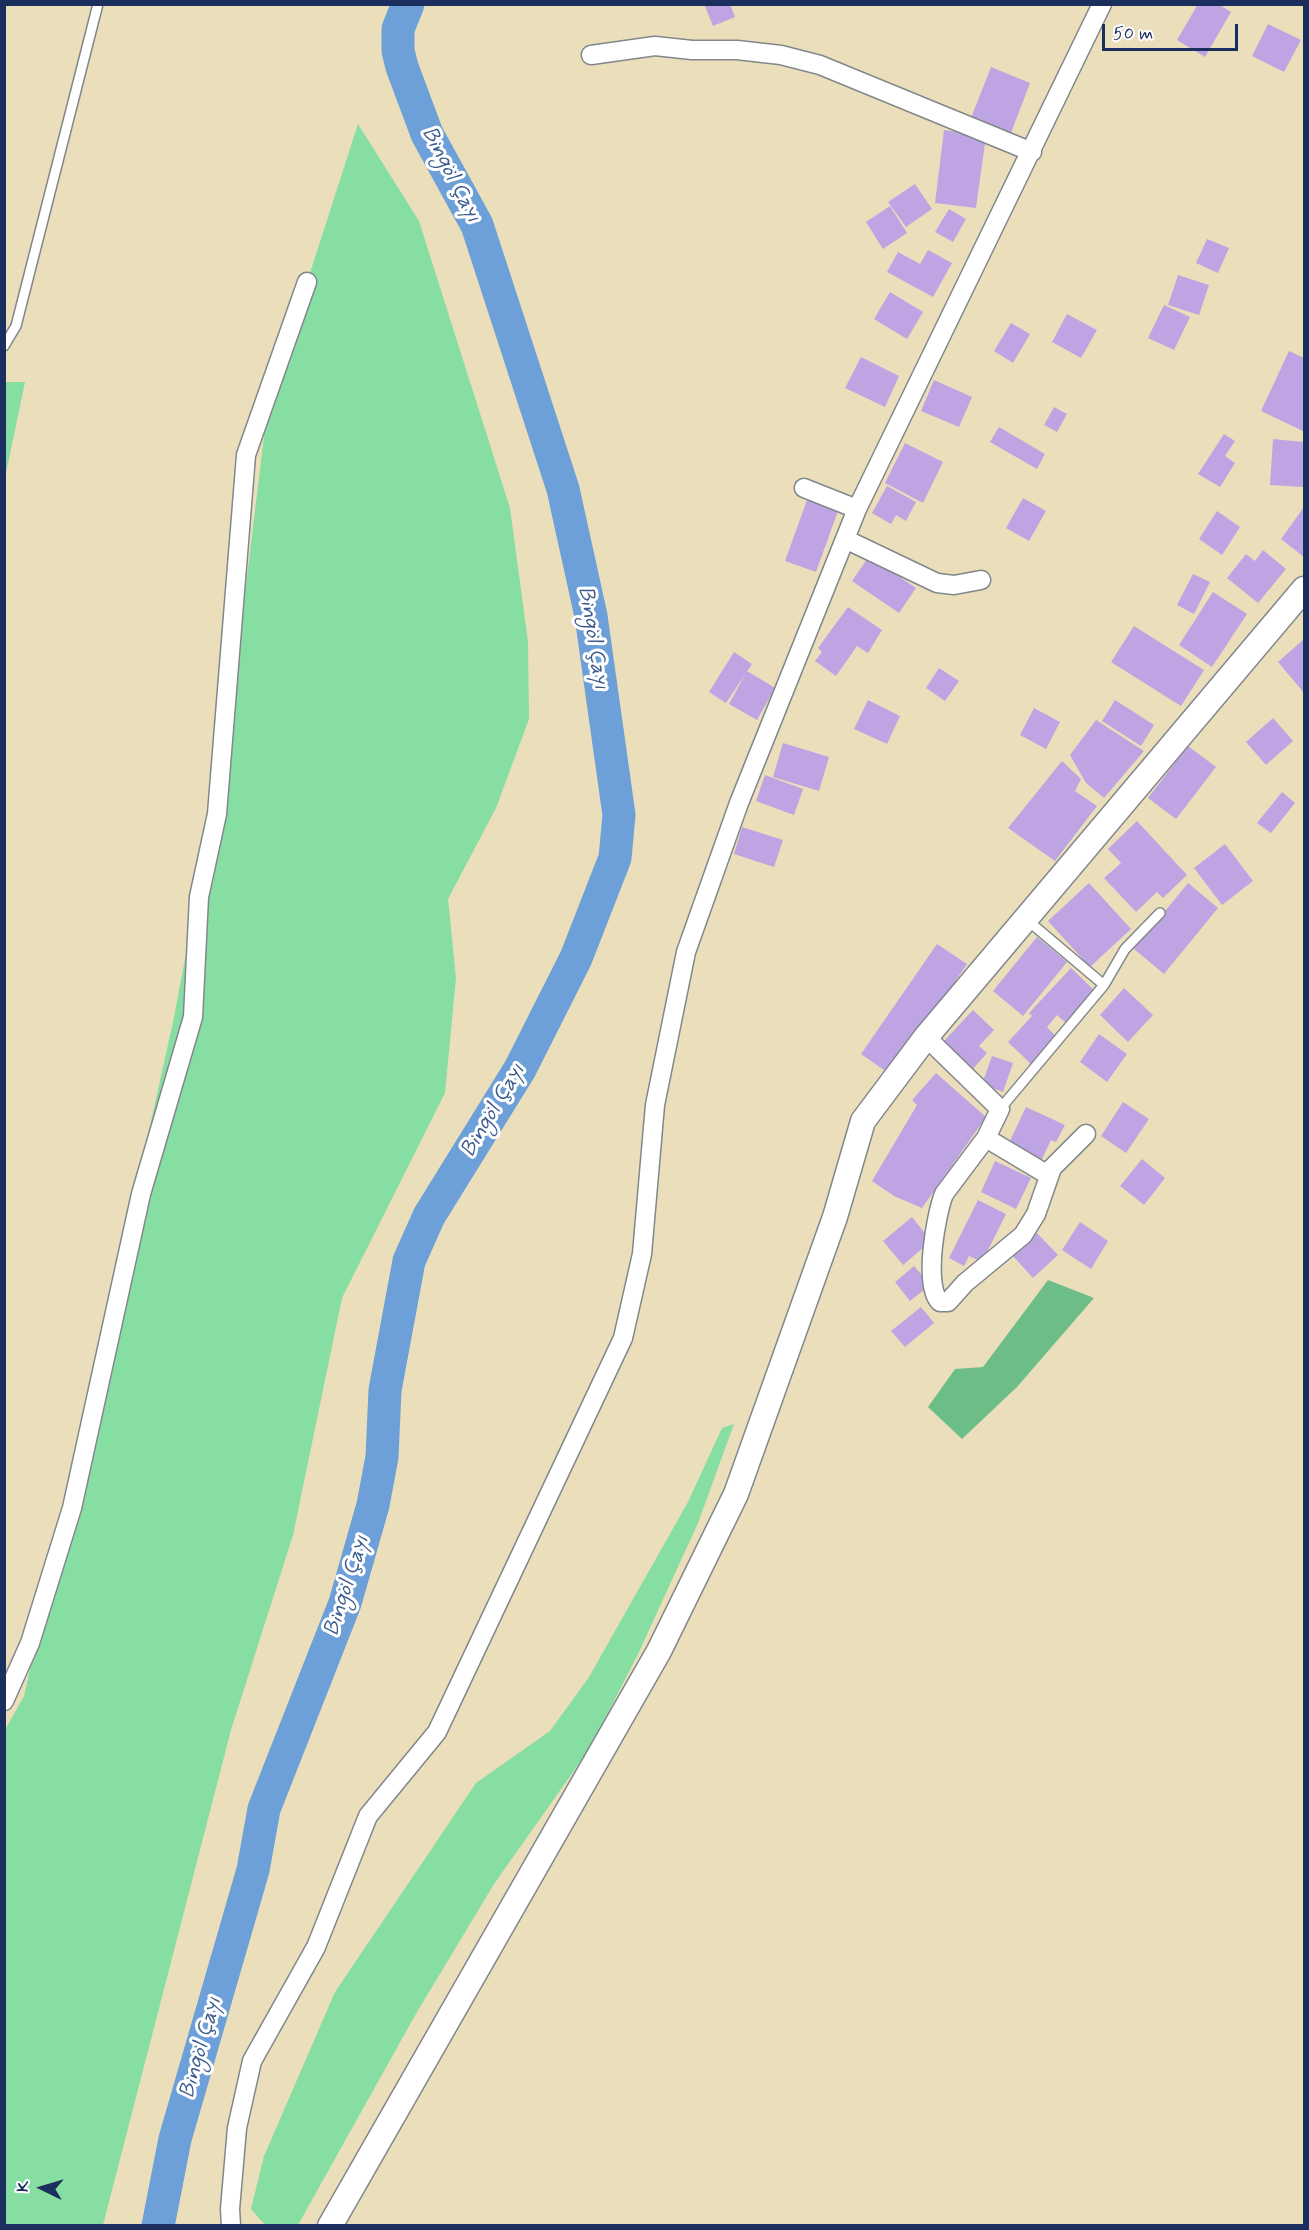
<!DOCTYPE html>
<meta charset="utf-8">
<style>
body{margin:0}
#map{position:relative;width:1309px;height:2230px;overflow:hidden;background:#eadfba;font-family:Mynerve,sans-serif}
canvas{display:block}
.frame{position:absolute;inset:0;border:6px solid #1b2f5e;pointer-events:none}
.north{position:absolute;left:12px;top:2158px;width:60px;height:60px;-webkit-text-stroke:4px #fff;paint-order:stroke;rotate:275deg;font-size:16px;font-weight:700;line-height:24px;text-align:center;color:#1b2f5e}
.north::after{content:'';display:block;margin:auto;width:21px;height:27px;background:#1b2f5e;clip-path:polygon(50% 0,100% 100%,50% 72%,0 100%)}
.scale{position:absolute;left:1102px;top:24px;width:136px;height:27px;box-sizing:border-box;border:3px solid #1b2f5e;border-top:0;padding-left:8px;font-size:18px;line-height:21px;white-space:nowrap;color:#1b2f5e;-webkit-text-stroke:4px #fff;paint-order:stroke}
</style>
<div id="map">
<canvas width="1309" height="2230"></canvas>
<div class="frame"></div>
<div class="north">K</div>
<div class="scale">50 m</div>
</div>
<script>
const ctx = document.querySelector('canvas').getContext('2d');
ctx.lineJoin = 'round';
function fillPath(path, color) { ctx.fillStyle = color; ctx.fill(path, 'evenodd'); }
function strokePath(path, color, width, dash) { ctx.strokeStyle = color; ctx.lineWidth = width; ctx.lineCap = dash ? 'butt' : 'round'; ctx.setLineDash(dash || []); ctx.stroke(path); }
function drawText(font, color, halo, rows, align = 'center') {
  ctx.font = font + ' Mynerve,sans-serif'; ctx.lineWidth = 6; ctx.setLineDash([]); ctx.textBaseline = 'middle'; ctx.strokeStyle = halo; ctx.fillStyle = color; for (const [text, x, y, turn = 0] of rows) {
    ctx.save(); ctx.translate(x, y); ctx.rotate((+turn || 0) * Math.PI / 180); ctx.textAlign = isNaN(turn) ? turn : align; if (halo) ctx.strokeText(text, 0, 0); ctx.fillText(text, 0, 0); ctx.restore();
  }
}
fillPath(new Path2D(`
 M 358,124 L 419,221 L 510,508 L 528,642 L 529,719 L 496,808 L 448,899 L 456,978 L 445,1093 L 342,1298 L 293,1535 L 231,1730 L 103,2225 L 5,2226 L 5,1730 L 24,1696 L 173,1022 L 217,790 L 236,668 L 268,403 Z
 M 5,382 L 25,382 L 5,478 L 4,382 Z
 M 734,1424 L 698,1523 L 639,1652 L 590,1748 L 494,1884 L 417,2012 L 298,2225 L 265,2225 L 251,2209 L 264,2156 L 335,1992 L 476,1783 L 550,1731 L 589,1677 L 688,1502 L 722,1428 Z`), '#87dea2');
fillPath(new Path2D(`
 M 1048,1280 L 1094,1298 L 1017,1387 L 962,1439 L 928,1407 L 955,1369 L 983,1367 Z`), '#6dbd88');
strokePath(new Path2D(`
 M 158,2226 L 175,2139 L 253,1870 L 264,1809 L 345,1603 L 373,1505 L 382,1457 L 385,1390 L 409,1261 L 429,1216 L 520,1069 L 576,958 L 615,858 L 619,815 L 591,616 L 563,489 L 477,225 L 427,134 L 402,67 L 398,51 L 398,29 L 408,4`), '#6da0d8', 33);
fillPath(new Path2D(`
 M 704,4 L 730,4 L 735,17 L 713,26 Z
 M 1198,4 L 1218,4 L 1231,12 L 1205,57 L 1177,40 Z
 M 1268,24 L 1301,40 L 1284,72 L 1252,56 Z
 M 991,67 L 1030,83 L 1011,133 L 971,118 Z
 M 944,130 L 986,136 L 976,208 L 935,203 Z
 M 915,184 L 932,209 L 906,227 L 888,202 Z
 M 890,206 L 907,233 L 883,249 L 866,222 Z
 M 949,209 L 966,219 L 953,242 L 935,232 Z
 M 1207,239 L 1229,248 L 1218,273 L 1196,263 Z
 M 928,250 L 952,263 L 933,297 L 887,272 L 898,252 L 920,264 Z
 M 1178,275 L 1209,285 L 1199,315 L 1168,305 Z
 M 890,292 L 923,312 L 907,339 L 874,319 Z
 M 1164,305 L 1190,317 L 1174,350 L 1148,338 Z
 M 1067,314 L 1097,330 L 1081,358 L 1052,342 Z
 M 1011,323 L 1030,334 L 1013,363 L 994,351 Z
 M 1289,351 L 1304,358 L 1303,431 L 1261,411 Z
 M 861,357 L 899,376 L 885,407 L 845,388 Z
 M 934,380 L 972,397 L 959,427 L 921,411 Z
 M 1054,407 L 1067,414 L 1057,432 L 1044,425 Z
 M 999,427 L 1045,454 L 1037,469 L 990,442 Z
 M 1224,434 L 1235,441 L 1225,456 L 1235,463 L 1220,487 L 1198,474 Z
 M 1273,439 L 1304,442 L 1304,487 L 1270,485 Z
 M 905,443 L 943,462 L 923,503 L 885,483 Z
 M 887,486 L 916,502 L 906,521 L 896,515 L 891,524 L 872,513 Z
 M 1023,498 L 1046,511 L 1029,541 L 1006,528 Z
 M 807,500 L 838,511 L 816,572 L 785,561 Z
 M 1304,507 L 1304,557 L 1281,539 Z
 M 1217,511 L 1240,527 L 1222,555 L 1199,539 Z
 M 1263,550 L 1286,569 L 1258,603 L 1227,578 L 1246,554 L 1255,561 Z
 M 869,556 L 916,588 L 899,613 L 852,581 Z
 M 1193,574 L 1210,582 L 1194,614 L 1177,605 Z
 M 1213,592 L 1247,614 L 1212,667 L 1179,645 Z
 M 848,607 L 882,630 L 868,653 L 857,646 L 836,676 L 815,661 L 822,652 L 818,648 Z
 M 1134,626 L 1204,670 L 1181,706 L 1111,662 Z
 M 1304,639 L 1304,693 L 1278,662 Z
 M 734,652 L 752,664 L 726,703 L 709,692 Z
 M 939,668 L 959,681 L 945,701 L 926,688 Z
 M 747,671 L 775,688 L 757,720 L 729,704 Z
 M 868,700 L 900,716 L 887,744 L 854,729 Z
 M 1115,700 L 1154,725 L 1141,746 L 1102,721 Z
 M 1034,708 L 1060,722 L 1046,749 L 1020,735 Z
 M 1273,718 L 1293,741 L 1266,765 L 1246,742 Z
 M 1096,720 L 1144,751 L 1104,798 L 1086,783 L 1070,755 Z
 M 783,743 L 829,757 L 819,791 L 773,777 Z
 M 1188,746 L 1216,767 L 1176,819 L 1148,798 Z
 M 1062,761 L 1081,779 L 1075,791 L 1097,806 L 1055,861 L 1008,828 Z
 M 765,775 L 803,789 L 794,815 L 756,801 Z
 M 1282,792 L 1295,803 L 1271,833 L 1257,823 Z
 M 1137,821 L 1187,875 L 1163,898 L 1157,892 L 1136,912 L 1104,878 L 1121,863 L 1108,849 Z
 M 742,827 L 783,840 L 774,867 L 734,854 Z
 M 1225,844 L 1253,881 L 1222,905 L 1194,868 Z
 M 1089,883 L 1131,929 L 1090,967 L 1048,921 Z
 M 1188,883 L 1218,908 L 1164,974 L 1134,949 Z
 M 1037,937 L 1067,962 L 1023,1016 L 993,991 Z
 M 937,944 L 967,964 L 891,1075 L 861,1054 Z
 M 1071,968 L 1096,992 L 1067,1024 L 1057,1015 L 1047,1027 L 1058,1038 L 1032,1065 L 1008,1042 L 1032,1016 L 1029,1013 Z
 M 1124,988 L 1153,1015 L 1128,1042 L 1100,1015 Z
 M 973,1010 L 994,1030 L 979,1046 L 987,1053 L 972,1070 L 943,1042 Z
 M 1099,1034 L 1127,1054 L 1107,1082 L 1080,1062 Z
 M 992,1056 L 1013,1063 L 1003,1092 L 982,1084 Z
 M 936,1073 L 986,1117 L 922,1208 L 894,1196 L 872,1181 L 917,1105 L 912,1100 Z
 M 1123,1102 L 1149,1119 L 1126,1153 L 1101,1136 Z
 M 1026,1107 L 1065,1125 L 1056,1142 L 1051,1140 L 1040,1163 L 1007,1147 Z
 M 1142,1159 L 1165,1178 L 1144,1205 L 1120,1186 Z
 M 995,1161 L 1031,1178 L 1016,1209 L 981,1192 Z
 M 978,1200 L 1006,1214 L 982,1262 L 969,1256 L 964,1266 L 949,1258 Z
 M 912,1217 L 931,1241 L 903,1265 L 883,1241 Z
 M 1080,1222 L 1108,1241 L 1091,1269 L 1062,1250 Z
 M 1037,1233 L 1058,1255 L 1033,1278 L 1012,1255 Z
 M 914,1266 L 930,1285 L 910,1301 L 895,1282 Z
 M 921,1307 L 934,1323 L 905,1347 L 891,1331 Z`), '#bfa4e4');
const lane = new Path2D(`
 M 4,346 L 16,326 L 98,4
 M 1026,919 L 1104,985
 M 1000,1109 L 1104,985 L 1125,949 L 1160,913`);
const street = new Path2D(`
 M 591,55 L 655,46 L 692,50 L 737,50 L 781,55 L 820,65 L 1032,152
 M 804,488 L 857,509
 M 845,539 L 937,583 L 954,585 L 981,580
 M 926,1037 L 1000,1109 L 986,1138 L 944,1194 C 936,1214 923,1286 940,1302 L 948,1302 L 965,1283 L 1023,1235 L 1036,1214 L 1052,1168 L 1086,1134
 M 986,1138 L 1048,1175
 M 4,1701 L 30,1643 L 72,1508 L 141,1194 L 193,1017 L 199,897 L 217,814 L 246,455 L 307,282
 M 231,2226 L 230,2209 L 237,2128 L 252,2061 L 316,1947 L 368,1816 L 437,1732 L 623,1338 L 642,1254 L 655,1105 L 686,952 L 739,803 L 857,509 L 1102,4`);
const secondary = new Path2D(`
 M 330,2226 L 659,1651 L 736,1494 L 835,1217 L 863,1121 L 926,1037 L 1304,589`);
strokePath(lane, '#82878c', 12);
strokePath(street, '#82878c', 21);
strokePath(secondary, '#82878c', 27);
strokePath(lane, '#fff', 9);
strokePath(street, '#fff', 18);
strokePath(secondary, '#fff', 24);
drawText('italic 22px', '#3c5c8f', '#fff', [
 ["Bingöl Çayı",450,175,63],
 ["Bingöl Çayı",592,638,81],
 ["Bingöl Çayı",494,1111,-59],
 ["Bingöl Çayı",348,1586,-72],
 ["Bingöl Çayı",202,2048,-74]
]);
</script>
